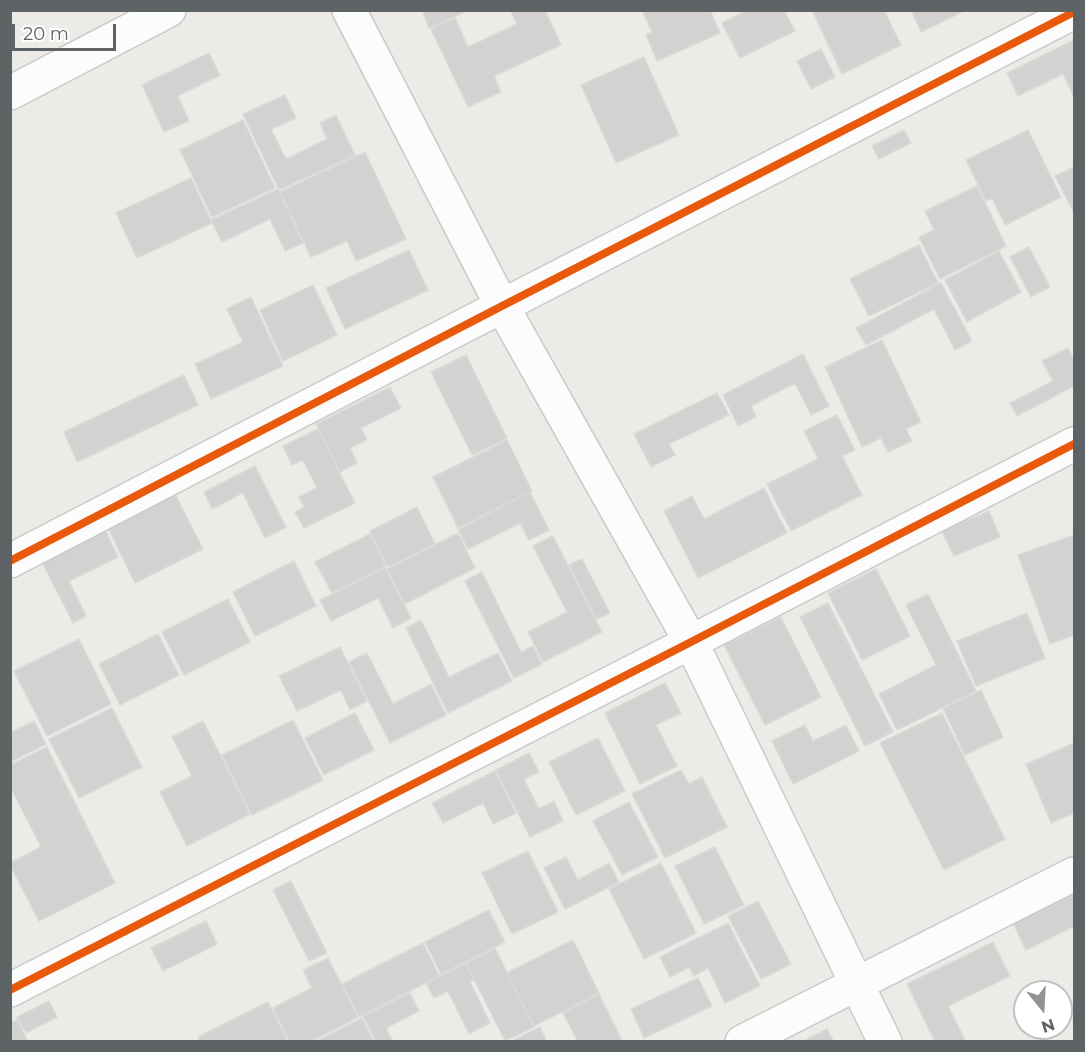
<!DOCTYPE html>
<style>
body{margin:0}
#map{position:relative;width:1085px;height:1052px;overflow:hidden;background:#edebe8;font-family:Montserrat,sans-serif}
canvas{display:block}
.frame{position:absolute;inset:0;border:12px solid #5e6366;pointer-events:none}
.north{position:absolute;left:1013px;top:980px;width:60px;height:60px;box-sizing:border-box;background:#fff;border:2px solid #bfc1c2;border-radius:50%;rotate:162deg;font-size:16px;font-weight:700;line-height:24px;text-align:center;color:#5e6366}
.north::after{content:'';display:block;margin:auto;width:21px;height:27px;background:#909394;clip-path:polygon(50% 0,100% 100%,50% 72%,0 100%)}
.scale{position:absolute;left:12px;top:24px;width:104px;height:27px;box-sizing:border-box;border:3px solid #5e6366;border-top:0;padding-left:8px;font-size:18px;line-height:21px;white-space:nowrap;color:#5e6366;-webkit-text-stroke:4px #fff;paint-order:stroke}
</style>
<div id="map">
<canvas width="1085" height="1052"></canvas>
<div class="frame"></div>
<div class="north">N</div>
<div class="scale">20 m</div>
</div>
<script>
const ctx = document.querySelector('canvas').getContext('2d');
ctx.lineJoin = 'round';
function fillPath(path, color) { ctx.fillStyle = color; ctx.fill(path, 'evenodd'); }
function strokePath(path, color, width, dash) { ctx.strokeStyle = color; ctx.lineWidth = width; ctx.lineCap = dash ? 'butt' : 'round'; ctx.setLineDash(dash || []); ctx.stroke(path); }
const building = new Path2D(`
 M 422,10 L 469,10 L 429,28 Z
 M 510,10 L 545,10 L 561,45 L 494,76 L 501,92 L 468,107 L 431,29 L 455,18 L 468,47 L 517,24 Z
 M 642,10 L 710,10 L 720,33 L 657,61 L 646,35 L 652,32 Z
 M 748,10 L 784,10 L 795,31 L 740,58 L 722,23 Z
 M 812,10 L 884,10 L 901,45 L 842,74 Z
 M 911,10 L 966,10 L 921,32 Z
 M 1074,40 L 1074,97 L 1063,74 L 1018,96 L 1007,73 Z
 M 821,49 L 835,77 L 811,89 L 797,61 Z
 M 209,53 L 220,75 L 178,96 L 189,121 L 164,132 L 142,85 Z
 M 644,57 L 679,135 L 616,163 L 581,85 Z
 M 285,95 L 296,118 L 271,129 L 286,159 L 327,139 L 320,123 L 336,115 L 355,155 L 279,190 L 243,114 Z
 M 243,120 L 275,188 L 212,217 L 180,150 Z
 M 904,130 L 911,143 L 879,159 L 872,146 Z
 M 1028,130 L 1061,197 L 1005,225 L 992,198 L 986,201 L 966,160 Z
 M 365,152 L 406,239 L 356,261 L 347,241 L 311,257 L 280,192 Z
 M 1074,167 L 1074,213 L 1055,176 Z
 M 191,178 L 212,223 L 137,258 L 116,213 Z
 M 977,186 L 1006,246 L 940,279 L 919,237 L 934,230 L 925,211 Z
 M 278,189 L 303,243 L 285,251 L 270,219 L 222,242 L 211,220 Z
 M 919,245 L 938,283 L 869,316 L 850,279 Z
 M 1029,247 L 1050,287 L 1031,297 L 1010,257 Z
 M 409,250 L 428,290 L 345,329 L 326,288 Z
 M 999,251 L 1021,292 L 967,322 L 945,280 Z
 M 941,283 L 972,341 L 955,350 L 934,309 L 866,345 L 856,328 Z
 M 313,285 L 337,335 L 283,361 L 260,310 Z
 M 251,297 L 283,366 L 211,399 L 195,364 L 243,342 L 227,309 Z
 M 882,340 L 921,422 L 906,429 L 912,441 L 888,452 L 881,438 L 862,447 L 825,367 Z
 M 1068,348 L 1074,361 L 1074,386 L 1017,416 L 1010,403 L 1053,381 L 1042,361 Z
 M 803,354 L 829,406 L 811,415 L 795,383 L 751,406 L 756,417 L 738,426 L 723,395 Z
 M 466,355 L 507,438 L 472,455 L 431,372 Z
 M 184,375 L 198,405 L 77,462 L 64,432 Z
 M 390,387 L 401,408 L 361,428 L 367,440 L 350,448 L 357,463 L 340,472 L 316,424 Z
 M 717,393 L 729,415 L 669,444 L 675,455 L 651,467 L 634,434 Z
 M 837,415 L 855,450 L 842,456 L 862,495 L 791,531 L 767,484 L 818,459 L 804,431 Z
 M 318,429 L 355,503 L 304,528 L 295,512 L 304,507 L 299,497 L 317,488 L 303,460 L 292,465 L 283,446 Z
 M 507,440 L 532,491 L 458,528 L 433,477 Z
 M 255,466 L 286,527 L 265,538 L 243,493 L 212,509 L 204,492 Z
 M 764,488 L 787,533 L 698,578 L 664,511 L 692,496 L 704,519 Z
 M 530,492 L 549,530 L 529,540 L 520,523 L 468,549 L 458,529 Z
 M 175,494 L 203,549 L 135,583 L 108,528 Z
 M 417,507 L 435,544 L 388,567 L 370,531 Z
 M 989,511 L 1000,537 L 954,556 L 942,531 Z
 M 105,530 L 118,557 L 69,581 L 86,616 L 73,623 L 42,562 Z
 M 458,533 L 475,568 L 405,604 L 387,569 Z
 M 370,534 L 386,566 L 332,593 L 315,562 Z
 M 1074,535 L 1074,635 L 1050,644 L 1018,555 Z
 M 553,536 L 602,632 L 543,662 L 528,632 L 567,612 L 533,546 Z
 M 582,559 L 610,613 L 597,619 L 569,565 Z
 M 294,561 L 316,606 L 255,636 L 233,592 Z
 M 385,568 L 411,618 L 393,628 L 378,598 L 331,621 L 320,600 Z
 M 876,569 L 910,636 L 862,660 L 828,593 Z
 M 482,572 L 521,652 L 533,646 L 542,664 L 514,678 L 465,581 Z
 M 928,594 L 976,691 L 897,730 L 879,694 L 936,665 L 906,605 Z
 M 228,599 L 250,642 L 184,675 L 162,632 Z
 M 828,603 L 893,732 L 865,746 L 800,617 Z
 M 1027,613 L 1045,658 L 976,686 L 957,641 Z
 M 781,617 L 821,697 L 765,725 L 724,645 Z
 M 421,620 L 449,677 L 498,653 L 512,681 L 448,713 L 406,628 Z
 M 158,634 L 179,675 L 120,705 L 99,664 Z
 M 79,639 L 111,704 L 47,736 L 14,671 Z
 M 340,647 L 367,701 L 350,710 L 341,690 L 297,711 L 279,676 Z
 M 367,653 L 393,704 L 431,684 L 446,715 L 390,743 L 349,662 Z
 M 665,683 L 681,713 L 656,725 L 677,766 L 640,784 L 605,713 Z
 M 981,690 L 1003,737 L 965,755 L 943,708 Z
 M 112,708 L 142,767 L 79,798 L 49,739 Z
 M 355,713 L 374,750 L 324,775 L 305,738 Z
 M 942,713 L 1005,839 L 944,870 L 880,743 Z
 M 293,720 L 323,780 L 252,815 L 222,755 Z
 M 34,721 L 46,744 L 10,762 L 10,733 Z
 M 203,721 L 250,814 L 187,846 L 160,792 L 192,776 L 172,737 Z
 M 805,725 L 813,741 L 846,725 L 859,751 L 793,784 L 772,741 Z
 M 598,738 L 625,791 L 576,815 L 549,762 Z
 M 1074,743 L 1074,813 L 1051,823 L 1026,764 Z
 M 47,747 L 115,883 L 39,921 L 10,865 L 10,863 L 41,847 L 10,786 L 10,765 Z
 M 529,753 L 539,772 L 524,779 L 539,809 L 554,801 L 563,821 L 530,837 L 496,770 Z
 M 681,770 L 689,784 L 702,777 L 727,827 L 665,858 L 632,794 Z
 M 495,771 L 516,813 L 493,824 L 483,803 L 443,823 L 432,803 Z
 M 629,802 L 658,857 L 622,875 L 593,821 Z
 M 715,847 L 744,905 L 704,924 L 675,866 Z
 M 528,851 L 558,912 L 512,934 L 482,873 Z
 M 566,857 L 578,880 L 609,863 L 619,882 L 565,909 L 544,868 Z
 M 661,863 L 696,933 L 644,959 L 609,889 Z
 M 291,881 L 327,953 L 309,961 L 273,890 Z
 M 1074,894 L 1074,926 L 1026,950 L 1013,923 Z
 M 758,901 L 791,964 L 761,979 L 728,916 Z
 M 489,910 L 505,942 L 441,974 L 425,942 Z
 M 206,921 L 217,944 L 163,971 L 151,948 Z
 M 728,923 L 760,986 L 725,1003 L 708,968 L 694,976 L 689,967 L 670,977 L 660,957 Z
 M 573,940 L 599,993 L 534,1026 L 507,973 Z
 M 993,942 L 1010,976 L 948,1006 L 966,1042 L 935,1042 L 907,984 Z
 M 423,943 L 439,976 L 359,1017 L 342,984 Z
 M 495,948 L 534,1027 L 505,1041 L 466,963 Z
 M 328,958 L 358,1017 L 310,1042 L 290,1042 L 273,1008 L 312,988 L 303,970 Z
 M 465,963 L 474,980 L 470,982 L 490,1023 L 469,1034 L 448,991 L 434,998 L 426,983 Z
 M 698,978 L 712,1006 L 644,1038 L 631,1009 Z
 M 410,993 L 419,1011 L 386,1028 L 393,1042 L 376,1042 L 363,1016 Z
 M 599,994 L 623,1042 L 578,1042 L 563,1013 Z
 M 49,1001 L 57,1017 L 26,1033 L 17,1017 Z
 M 268,1002 L 288,1042 L 200,1042 L 198,1037 Z
 M 362,1018 L 374,1042 L 315,1042 Z
 M 17,1020 L 28,1042 L 10,1042 L 10,1023 Z
 M 540,1027 L 547,1042 L 510,1042 Z
 M 827,1029 L 834,1042 L 802,1042 Z`);
fillPath(building, '#d4d2d1');
strokePath(building, '#dcdad8', 1.5);
const minor = new Path2D(`
 M 349,10 L 502,306 L 691,642 L 885,1042
 M 10,561 L 502,306 L 1074,12
 M 10,990 L 691,642 L 1074,444
 M 742,1042 L 1074,874`);
const tertiary = new Path2D(`
 M 10,93 L 169,10`);
strokePath(minor, '#c9c9c8', 36);
strokePath(tertiary, '#c9c9c8', 36);
strokePath(minor, '#fcfcfc', 33);
strokePath(tertiary, '#fcfcfc', 33);
strokePath(new Path2D(`
 M 10,561 L 502,306 L 1074,12
 M 10,990 L 691,642 L 1074,444`), '#e8590c', 8);
</script>
